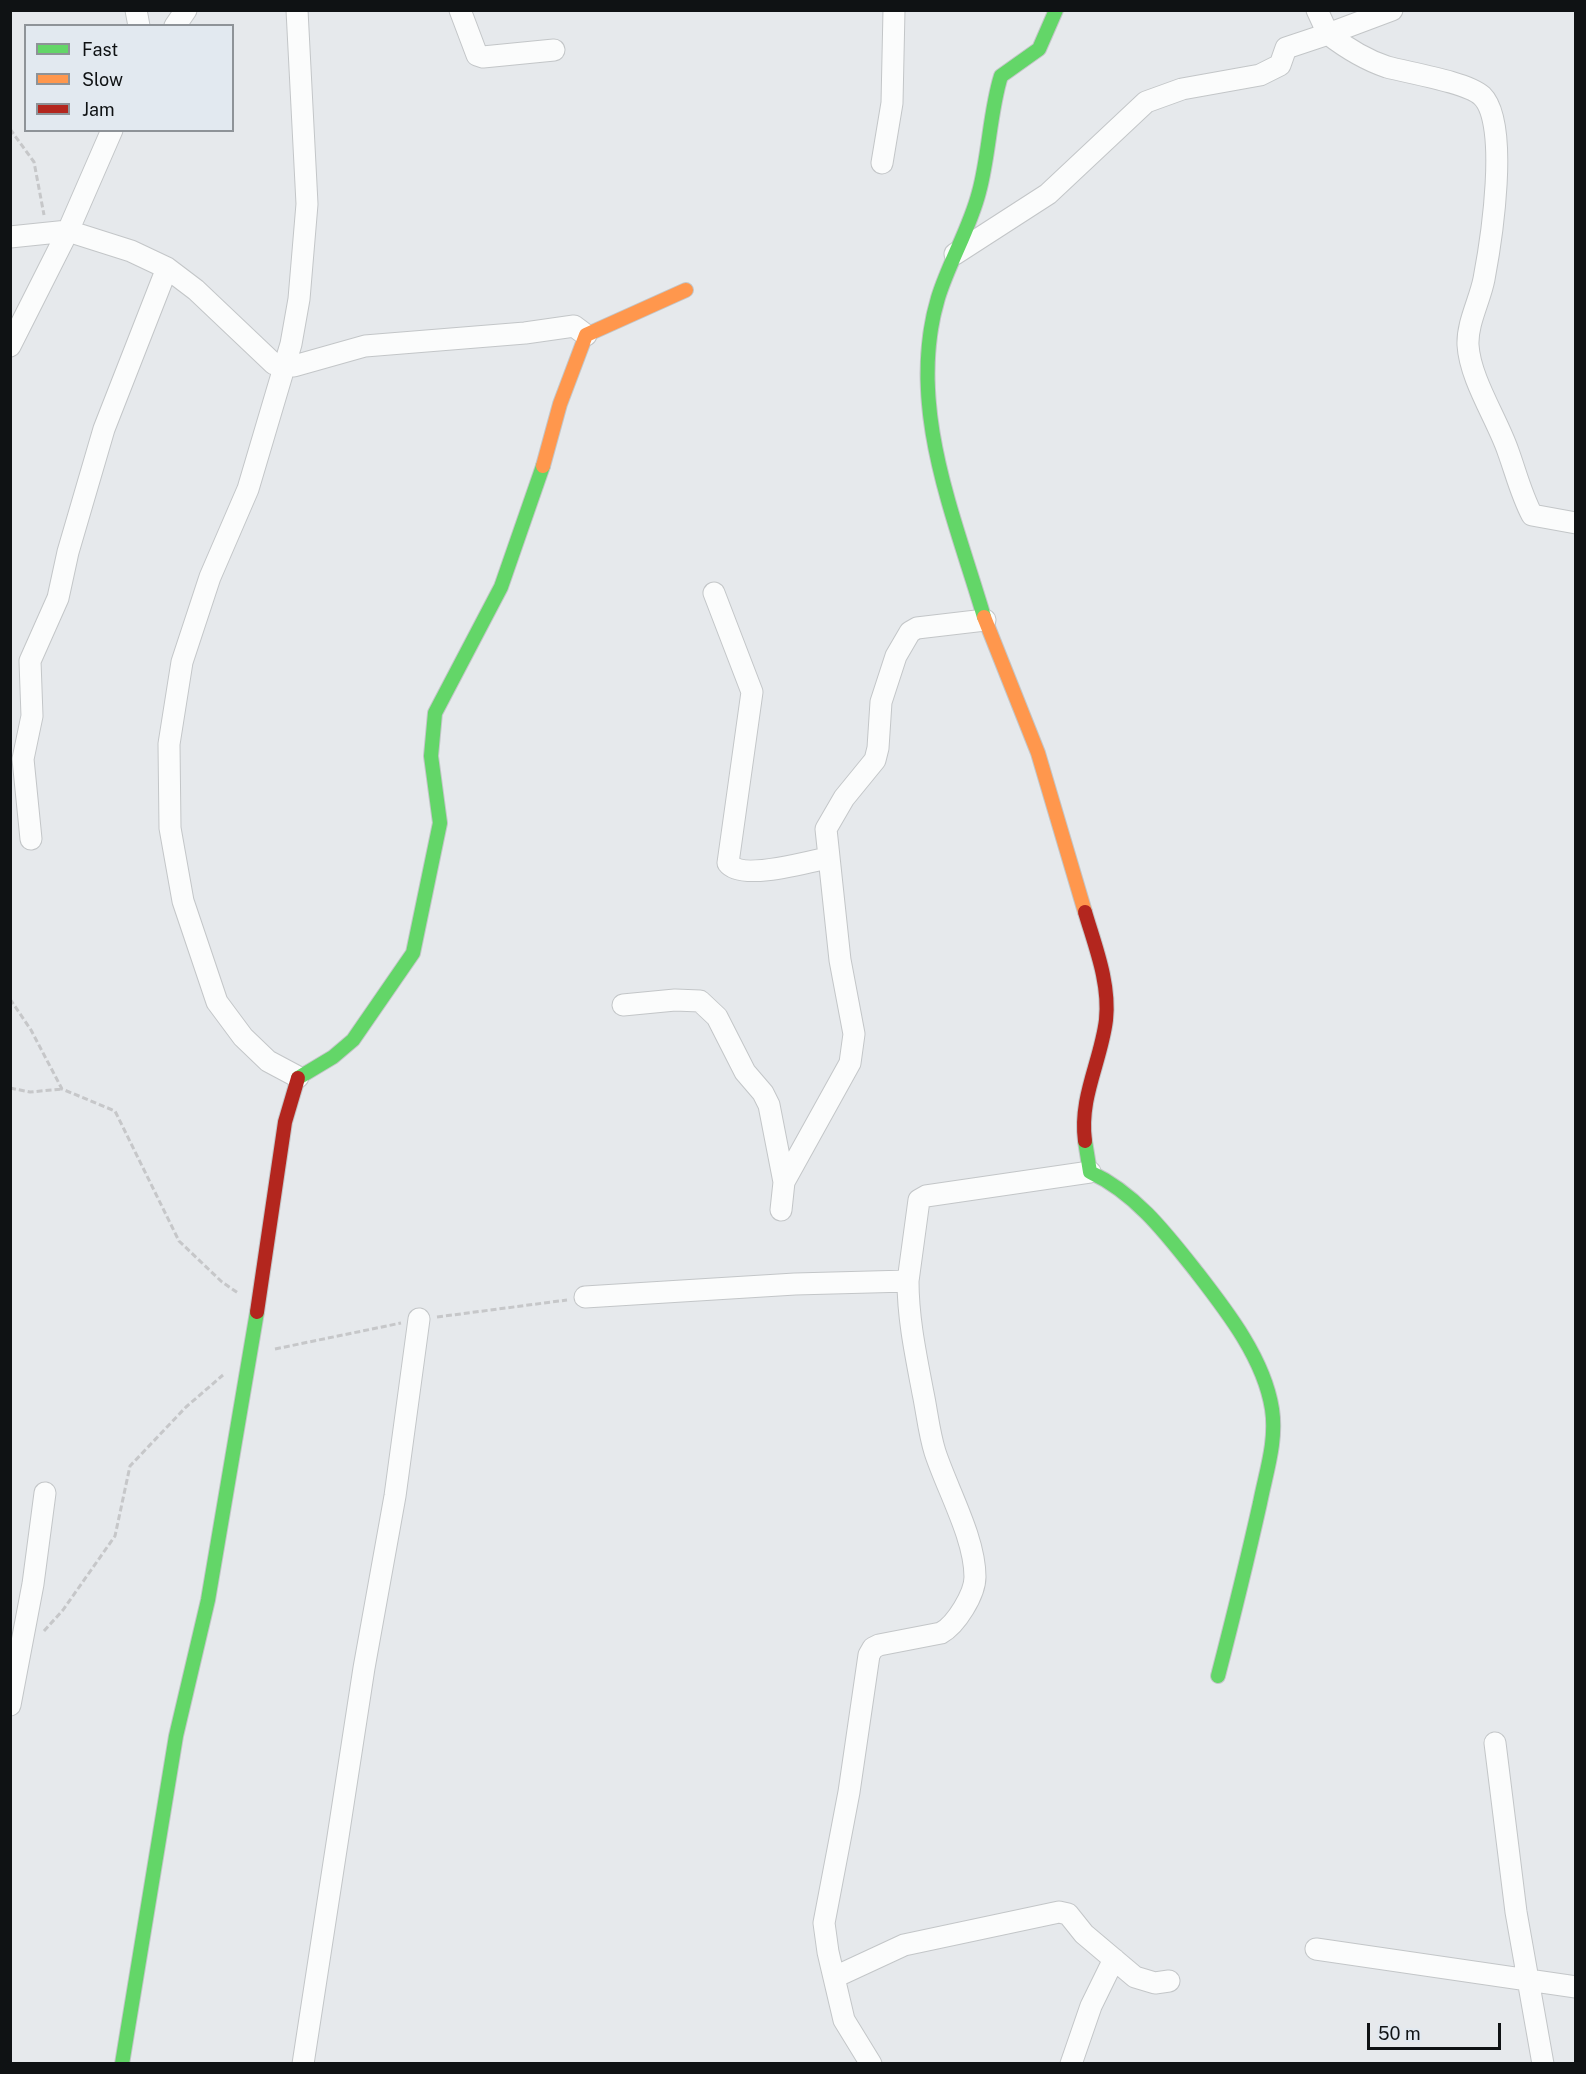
<!DOCTYPE html>
<style>
body{margin:0}
#map{position:relative;width:1586px;height:2074px;overflow:hidden;background:#e6e9ec;font-family:"Public Sans",sans-serif}
canvas{display:block}
.frame{position:absolute;inset:0;border:12px solid #0f1214;pointer-events:none}
.legend{position:absolute;left:24px;top:24px;width:210px;height:108px;box-sizing:border-box;background:#e2e9f0;border:2px solid #8e9398;margin:0;padding:8px 10px;list-style:none;font-size:18px;color:#0f1214}
.legend li{display:flex;align-items:center;gap:12px;height:30px}
.legend b{width:30px;border:2px solid #8e9398}
.scale{position:absolute;left:1367px;top:2023px;width:134px;height:27px;box-sizing:border-box;border:3px solid #0f1214;border-top:0;padding-left:8px;font-size:18px;line-height:21px;white-space:nowrap;color:#0f1214;-webkit-text-stroke:4px #e2e9f0;paint-order:stroke}
</style>
<div id="map">
<canvas width="1586" height="2074"></canvas>
<div class="frame"></div>
<ul class="legend">
<li><b style="height:8px;background:#63d668"></b>Fast</li>
<li><b style="height:8px;background:#ff974d"></b>Slow</li>
<li><b style="height:8px;background:#b3261e"></b>Jam</li>
</ul>
<div class="scale">50 m</div>
</div>
<script>
const ctx = document.querySelector('canvas').getContext('2d');
ctx.lineJoin = 'round';
function strokePath(path, color, width, dash) { ctx.strokeStyle = color; ctx.lineWidth = width; ctx.lineCap = dash ? 'butt' : 'round'; ctx.setLineDash(dash || []); ctx.stroke(path); }
const street = new Path2D(`
 M 136,10 L 139,26
 M 297,10 L 307,204 L 299,299 L 291,344 L 248,489 L 210,577 L 182,662 L 169,744 L 170,828 L 183,901 L 217,1002 L 243,1037 L 268,1061 L 298,1077
 M 460,10 L 477,55 L 483,57 L 554,50
 M 1317,10 L 1328,34 L 1392,10
 M 175,26 L 186,10
 M 882,163 L 892,103 L 894,10
 M 10,237 L 68,231 L 131,251 L 167,268 L 196,290 L 274,364 L 294,366 L 365,346 L 525,333 L 574,326 L 586,335
 M 955,254 L 1048,194 L 1146,102 L 1182,89 L 1260,75 L 1280,65 L 1286,48 L 1328,34 C 1345,47 1366,60 1387,67 C 1409,73 1467,82 1482,96 C 1510,123 1491,242 1484,279 C 1480,300 1467,323 1468,345 C 1470,379 1497,419 1508,451 C 1516,473 1521,494 1532,515 L 1576,523
 M 10,346 L 68,231 L 112,130
 M 714,593 L 752,692 L 728,863 C 741,881 808,862 827,858
 M 31,839 L 23,759 L 32,716 L 30,661 L 58,598 L 68,552 L 104,429 L 167,268
 M 623,1005 L 675,1000 L 700,1001 L 717,1017 L 745,1072 L 763,1093 L 769,1105 L 784,1182
 M 781,1210 L 784,1182 L 850,1063 L 854,1034 L 840,960 L 826,829 L 844,798 L 875,760 L 878,748 L 881,702 L 896,656 L 910,632 L 917,628 L 985,620
 M 908,1281 L 919,1200 L 926,1196 L 1090,1172
 M 585,1297 L 795,1284 L 908,1281 C 908,1319 916,1356 923,1393 C 927,1412 929,1433 935,1452 C 947,1489 975,1538 975,1577 C 975,1594 956,1625 941,1633 L 879,1645 L 873,1648 L 869,1655 L 849,1792 L 824,1923 L 828,1952 L 844,2020 L 871,2064
 M 10,1705 L 33,1584 L 45,1493
 M 1495,1743 L 1516,1912 L 1543,2064
 M 1316,1949 L 1576,1987
 M 835,1977 L 904,1945 L 1059,1912 L 1068,1914 L 1084,1934 L 1135,1977 L 1155,1983 L 1169,1981
 M 303,2064 L 364,1668 L 395,1496 L 419,1319
 M 1071,2064 L 1091,2006 L 1114,1959`);
const fast = new Path2D(`
 M 984,617 C 954,515 906,405 938,298 C 949,262 970,228 979,192 C 989,156 990,110 1001,76 L 1039,49 L 1056,10
 M 298,1078 L 333,1057 L 353,1040 L 413,953 L 440,823 L 431,756 L 435,713 L 501,587 L 543,466
 M 1085,1141 L 1090,1172 C 1135,1193 1165,1232 1195,1270 C 1226,1310 1264,1358 1272,1409 C 1277,1441 1266,1472 1260,1503 C 1247,1561 1233,1618 1218,1676
 M 122,2064 L 176,1736 L 208,1600 L 257,1312`);
const slow = new Path2D(`
 M 543,466 L 560,404 L 586,335 L 686,290
 M 984,617 L 1038,753 L 1085,912`);
const jam = new Path2D(`
 M 1085,912 C 1095,946 1110,983 1106,1020 C 1101,1061 1079,1098 1085,1141
 M 257,1312 L 285,1122 L 298,1078`);
strokePath(street, '#c3c6c8', 23);
strokePath(fast, '#c3c6c8', 16);
strokePath(slow, '#c3c6c8', 16);
strokePath(jam, '#c3c6c8', 16);
strokePath(new Path2D(`
 M 10,129 L 34,162 L 44,215
 M 10,999 L 31,1030 L 62,1089 L 115,1111 L 179,1241 L 222,1282 L 238,1293
 M 10,1088 L 30,1092 L 62,1089
 M 437,1317 L 567,1300
 M 275,1349 L 401,1323
 M 44,1631 L 63,1610 L 115,1536 L 130,1466 L 186,1407 L 223,1375`), '#c6c7c9', 3, [6, 3]);
strokePath(street, '#fbfcfc', 21);
strokePath(fast, '#63d668', 14);
strokePath(slow, '#ff974d', 14);
strokePath(jam, '#b3261e', 14);
</script>
